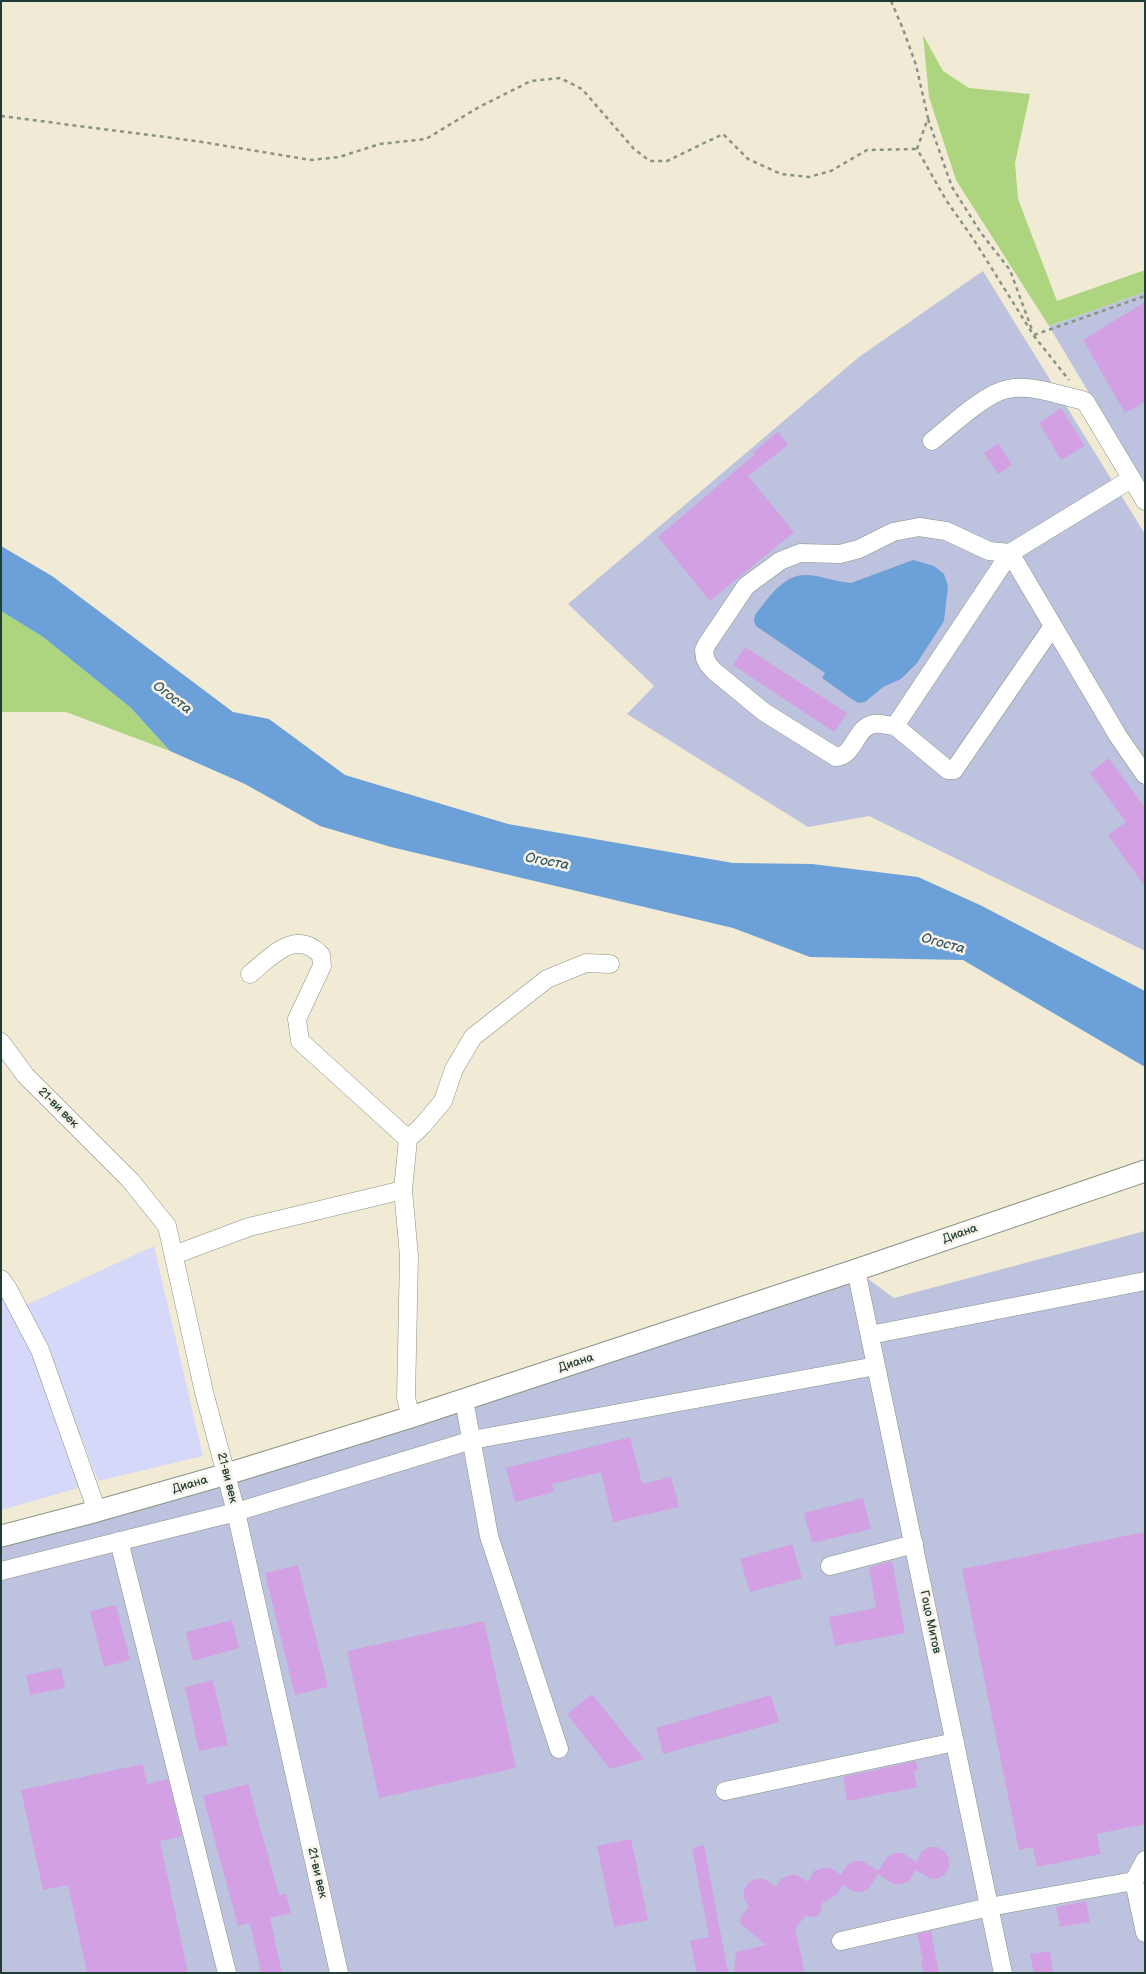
<!DOCTYPE html>
<meta charset="utf-8">
<style>
body{margin:0}
#map{position:relative;width:1146px;height:1974px;overflow:hidden;background:#f1ead5;font-family:"Balsamiq Sans",sans-serif}
canvas{display:block}
.frame{position:absolute;inset:0;border:2px solid #1f3d34;pointer-events:none}
</style>
<div id="map">
<canvas width="1146" height="1974"></canvas>
<div class="frame"></div>
</div>
<script>
const ctx = document.querySelector('canvas').getContext('2d');
ctx.lineJoin = 'round';
function fillPath(path, color) { ctx.fillStyle = color; ctx.fill(path, 'evenodd'); }
function strokePath(path, color, width, dash) { ctx.strokeStyle = color; ctx.lineWidth = width; ctx.lineCap = dash ? 'butt' : 'round'; ctx.setLineDash(dash || []); ctx.stroke(path); }
function drawText(font, color, halo, rows, align = 'center') {
  ctx.font = font + ' "Balsamiq Sans",sans-serif'; ctx.lineWidth = 5; ctx.setLineDash([]); ctx.textBaseline = 'middle'; ctx.strokeStyle = halo; ctx.fillStyle = color; for (const [text, x, y, turn = 0] of rows) {
    ctx.save(); ctx.translate(x, y); ctx.rotate((+turn || 0) * Math.PI / 180); ctx.textAlign = isNaN(turn) ? turn : align; if (halo) ctx.strokeText(text, 0, 0); ctx.fillText(text, 0, 0); ctx.restore();
  }
}
fillPath(new Path2D(`
 M 154,1246 L 203,1456 L 98,1481 L 45,1342 L 26,1305 Z
 M 1,1291 L 34,1356 L 82,1487 L 1,1510 Z`), '#d5d8f9');
fillPath(new Path2D(`
 M 983,271 L 1145,534 L 1145,951 L 869,816 L 808,827 L 627,714 L 654,686 L 568,604 L 859,357 Z
 M 1145,292 L 1145,487 L 1049,326 Z
 M 1145,1231 L 1145,1973 L 1,1973 L 1,1536 L 856,1270 L 894,1298 Z`), '#bdc3de');
fillPath(new Path2D(`
 M 923,35 L 943,71 L 969,88 L 1030,94 L 1015,163 L 1018,199 L 1057,301 L 1145,270 L 1145,292 L 1049,326 L 956,180 L 929,97 Z
 M 1,611 L 43,637 L 131,708 L 170,751 L 66,712 L 1,712 Z`), '#add47e');
fillPath(new Path2D(`
 M 1,546 L 52,576 L 233,712 L 269,719 L 345,775 L 508,824 L 733,863 L 812,864 L 918,877 L 980,905 L 1145,991 L 1145,1067 L 963,960 L 810,957 L 733,928 L 391,847 L 320,826 L 245,784 L 170,751 L 131,708 L 43,637 L 1,611 Z
 M 913,560 L 934,566 L 944,574 L 948,586 L 944,621 L 917,663 L 901,679 L 883,687 L 865,702 L 859,703 L 853,700 L 822,678 L 825,673 L 756,626 C 751,617 757,612 762,606 C 772,593 786,575 805,575 C 820,575 835,582 851,583 Z`), '#6ba0d8');
fillPath(new Path2D(`
 M 1145,302 L 1145,402 L 1125,413 L 1083,340 Z
 M 1061,408 L 1085,446 L 1061,460 L 1039,423 Z
 M 778,432 L 788,445 L 748,476 L 794,532 L 710,601 L 658,537 L 755,454 L 753,452 Z
 M 998,443 L 1012,465 L 998,474 L 984,453 Z
 M 745,647 L 847,713 L 834,732 L 733,665 Z
 M 1109,758 L 1145,808 L 1145,887 L 1108,835 L 1126,822 L 1090,773 Z
 M 630,1437 L 642,1484 L 671,1477 L 679,1507 L 613,1522 L 601,1472 L 552,1484 L 554,1492 L 515,1502 L 506,1468 Z
 M 863,1498 L 871,1529 L 812,1543 L 804,1513 Z
 M 1145,1532 L 1145,1824 L 1097,1834 L 1101,1854 L 1037,1867 L 1033,1847 L 1019,1850 L 962,1569 Z
 M 792,1544 L 802,1578 L 750,1592 L 740,1559 Z
 M 892,1561 L 905,1633 L 835,1646 L 829,1617 L 876,1608 L 869,1567 Z
 M 298,1565 L 328,1687 L 295,1695 L 265,1573 Z
 M 116,1605 L 130,1660 L 104,1667 L 90,1611 Z
 M 232,1620 L 239,1648 L 193,1661 L 186,1632 Z
 M 484,1621 L 516,1768 L 379,1798 L 347,1651 Z
 M 61,1668 L 65,1688 L 30,1695 L 26,1675 Z
 M 213,1680 L 228,1745 L 199,1751 L 185,1687 Z
 M 592,1694 L 644,1759 L 610,1769 L 567,1714 Z
 M 771,1695 L 779,1722 L 663,1754 L 656,1728 Z
 M 916,1761 L 918,1770 L 914,1772 L 917,1787 L 847,1801 L 843,1777 Z
 M 143,1764 L 147,1784 L 168,1779 L 182,1836 L 160,1841 L 188,1973 L 87,1973 L 68,1885 L 43,1890 L 21,1790 Z
 M 248,1784 L 279,1895 L 286,1894 L 291,1913 L 270,1918 L 282,1973 L 261,1973 L 250,1923 L 238,1926 L 203,1796 Z
 M 631,1839 L 648,1920 L 614,1927 L 597,1846 Z
 M 704,1845 L 728,1973 L 697,1973 L 690,1941 L 709,1937 L 692,1848 Z
 M 930,1847 L 938,1847 L 945,1852 L 949,1859 L 949,1868 L 944,1875 L 937,1879 L 929,1878 L 915,1870 L 909,1881 L 902,1884 L 893,1884 L 878,1874 L 869,1888 L 862,1892 L 854,1892 L 843,1885 L 836,1895 L 822,1903 L 821,1911 L 818,1915 L 814,1917 L 805,1916 L 795,1929 L 805,1973 L 734,1973 L 736,1952 L 766,1945 L 740,1923 L 741,1916 L 749,1907 L 744,1898 L 744,1890 L 748,1883 L 756,1879 L 764,1879 L 776,1887 L 781,1879 L 789,1875 L 797,1875 L 808,1882 L 814,1871 L 822,1868 L 830,1868 L 841,1875 L 847,1865 L 855,1861 L 863,1861 L 878,1871 L 887,1857 L 894,1853 L 903,1853 L 916,1862 L 922,1851 Z
 M 1086,1901 L 1090,1922 L 1060,1927 L 1056,1907 Z
 M 931,1931 L 939,1973 L 924,1973 L 921,1961 L 923,1960 L 917,1934 Z
 M 1050,1951 L 1053,1973 L 1034,1973 L 1030,1954 Z`), '#d3a0e4');
const minor = new Path2D(`
 M 932,441 C 951,426 985,393 1008,389 C 1033,384 1062,396 1085,401 L 1145,501
 M 1131,479 L 1010,553 L 1118,736 L 1145,775
 M 919,527 L 946,531 L 989,551 L 1010,553 L 895,726 C 889,726 880,723 874,724 C 856,726 854,757 836,757 L 764,712 L 714,671 L 708,664 L 705,658 L 704,650 L 707,644 L 746,586 L 780,561 L 800,553 L 840,554 L 859,549 L 893,532 Z
 M 895,726 L 948,770 L 954,770 L 1053,626
 M 250,974 C 272,956 296,928 321,955 L 322,966 L 297,1019 L 300,1041 L 408,1139
 M 1,1042 L 25,1075 L 130,1180 L 167,1226 L 204,1392 L 236,1512 L 339,1973
 M 174,1255 L 249,1227 L 403,1190
 M 856,1270 L 1003,1973
 M 1,1279 L 8,1289 L 40,1350 L 97,1511
 M 870,1335 L 1145,1281
 M 464,1400 L 489,1536 L 559,1749
 M 411,1417 L 406,1398 L 409,1256 L 403,1190 L 408,1139 L 422,1126 L 443,1101 L 454,1069 L 473,1037 L 547,979 L 586,963 L 610,964
 M 119,1541 L 227,1973
 M 830,1566 L 914,1544
 M 1,1571 L 236,1512 L 472,1440 L 876,1366
 M 725,1791 L 955,1742
 M 1134,1881 L 1145,1933
 M 841,1941 L 989,1907 L 1134,1881 L 1145,1860`);
const major = new Path2D(`
 M 1,1536 L 97,1511 L 227,1474 L 411,1417 L 856,1270 L 1145,1171`);
strokePath(minor, '#889484', 19);
strokePath(major, '#889484', 23);
strokePath(new Path2D(`
 M 891,1 L 903,29 L 916,65 L 928,118 L 917,149 L 946,200 L 974,240 L 1034,336 L 1069,380
 M 1,116 L 196,141 L 311,160 L 339,157 L 380,144 L 426,139 L 479,107 L 531,81 L 560,78 L 582,89 L 634,149 L 650,161 L 667,161 L 723,134 L 748,159 L 781,174 L 809,177 L 831,171 L 867,150 L 917,149
 M 928,119 L 952,187 L 981,233 L 1010,270 L 1032,330
 M 1034,335 L 1145,296`), '#889484', 2.5, [4, 4]);
strokePath(minor, '#fff', 18);
strokePath(major, '#fff', 21);
drawText('12px', '#1f3d34', '#f7f3e8', [
 ["21-ви век",58,1108,45],
 ["Диана",960,1234,-19],
 ["Диана",576,1363,-18],
 ["21-ви век",227,1478,76],
 ["Диана",190,1485,-16],
 ["Гоцо Митов",930,1622,78],
 ["21-ви век",317,1873,77]
]);
drawText('italic 14px', '#365b65', '#f7f3e8', [
 ["Огоста",172,698,37],
 ["Огоста",547,862,11],
 ["Огоста",943,944,15]
]);
</script>
